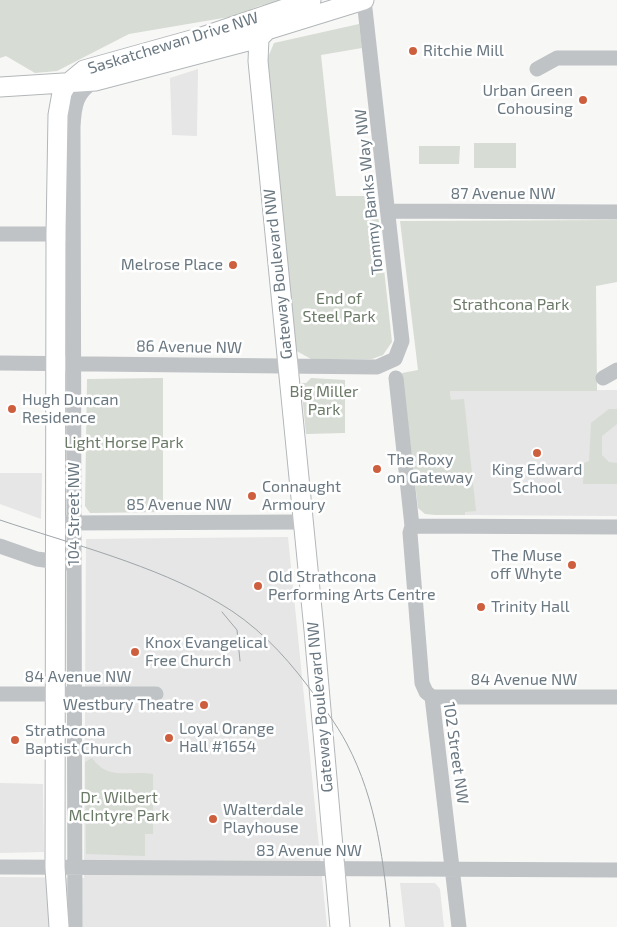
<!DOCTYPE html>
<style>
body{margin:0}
canvas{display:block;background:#f7f7f5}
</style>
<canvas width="617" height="927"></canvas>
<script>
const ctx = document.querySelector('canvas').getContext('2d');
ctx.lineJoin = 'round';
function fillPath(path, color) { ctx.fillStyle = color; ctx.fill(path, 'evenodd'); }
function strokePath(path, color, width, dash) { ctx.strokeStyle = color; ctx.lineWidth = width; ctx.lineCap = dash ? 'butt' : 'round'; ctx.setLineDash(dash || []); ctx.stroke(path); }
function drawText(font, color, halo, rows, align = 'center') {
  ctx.font = font + ' "Exo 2",sans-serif'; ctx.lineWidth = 5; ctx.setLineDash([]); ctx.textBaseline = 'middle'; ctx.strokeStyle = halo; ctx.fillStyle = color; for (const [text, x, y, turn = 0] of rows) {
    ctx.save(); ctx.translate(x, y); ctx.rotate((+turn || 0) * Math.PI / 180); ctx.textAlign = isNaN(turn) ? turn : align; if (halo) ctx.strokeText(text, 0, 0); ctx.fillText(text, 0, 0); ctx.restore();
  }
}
fillPath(new Path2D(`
 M 198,69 L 197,136 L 172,135 L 170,78 Z
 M 617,390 L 617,516 L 465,515 L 450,391 Z
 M 0,473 L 42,473 L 41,519 L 0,504 Z
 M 288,537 L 327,927 L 0,927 L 0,877 L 84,878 L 86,539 Z
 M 0,783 L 43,784 L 44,852 L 0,853 Z
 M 400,883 L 435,883 L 440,889 L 444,927 L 405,927 Z`), '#e5e6e5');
fillPath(new Path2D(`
 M 0,0 L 285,0 L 259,6 L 235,16 L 129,34 L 57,71 L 35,73 L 6,56 L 0,58 Z
 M 359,24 L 362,48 L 321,55 L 336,196 L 376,196 L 392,342 L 383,355 L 372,359 L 311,359 L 293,349 L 266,62 L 274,43 Z
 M 474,143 L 516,143 L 516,168 L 474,168 Z
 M 419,146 L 460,146 L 459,164 L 419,164 Z
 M 617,220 L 617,282 L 596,286 L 597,391 L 450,391 L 451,400 L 464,399 L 476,511 L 465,512 L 465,515 L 435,515 L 425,514 L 418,508 L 402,373 L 418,370 L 400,221 Z
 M 163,378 L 163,512 L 90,513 L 85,506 L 87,379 Z
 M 311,378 L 345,380 L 345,433 L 306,434 L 301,383 L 306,383 Z
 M 609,409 L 617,409 L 617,424 L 602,436 L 602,455 L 609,462 L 617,463 L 617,484 L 583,484 L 584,463 L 589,461 L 591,423 Z
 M 92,758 C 108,781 128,770 153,774 L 153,834 L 145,834 L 145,856 L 86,854 L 85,762 Z`), '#d7dcd5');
const major = new Path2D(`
 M 259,38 L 258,61 L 314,630 L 340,927
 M 0,87 L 95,81 L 259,38 L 267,30 L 364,0
 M 59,927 L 55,867 L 56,234 L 58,115 L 62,93 L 67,84 L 84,70 L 202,37 L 311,0`);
strokePath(major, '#b3b7ba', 21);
strokePath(new Path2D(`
 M 537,69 L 557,58 L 617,58
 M 389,211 L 617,212
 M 0,234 L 66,234
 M 0,363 L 377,367 L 395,359 L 402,341 L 364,0
 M 396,378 L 412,526 L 410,533 L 422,683 L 426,692 L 432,697 L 459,927
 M 603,378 L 617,370
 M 64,523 L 302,522
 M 412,526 L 617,527
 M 0,546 L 37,559 L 66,563
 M 0,694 L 156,694
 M 432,697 L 617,697
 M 0,867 L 617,870
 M 75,927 L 73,127 C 74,106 76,92 95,81`), '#bfc3c6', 15);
strokePath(major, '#fff', 19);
strokePath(new Path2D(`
 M 0,520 C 71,544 155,565 219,603 C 254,623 283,653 307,685 C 321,704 336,723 347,744 C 377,801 384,864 390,927
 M 222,612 L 237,630 L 240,661`), '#9fa5aa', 1);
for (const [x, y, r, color] of [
 [413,51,5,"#ce5f3e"],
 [583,100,5,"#ce5f3e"],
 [233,265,5,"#ce5f3e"],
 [12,409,5,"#ce5f3e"],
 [537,453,5,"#ce5f3e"],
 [377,469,5,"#ce5f3e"],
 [252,496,5,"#ce5f3e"],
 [572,565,5,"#ce5f3e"],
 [258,586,5,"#ce5f3e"],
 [481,607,5,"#ce5f3e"],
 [135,652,5,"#ce5f3e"],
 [204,705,5,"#ce5f3e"],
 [169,738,5,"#ce5f3e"],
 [15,740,5,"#ce5f3e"],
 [213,819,5,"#ce5f3e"]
]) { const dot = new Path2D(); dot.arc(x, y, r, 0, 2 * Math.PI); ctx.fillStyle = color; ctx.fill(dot); strokePath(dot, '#fff', 2); }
drawText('16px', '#6a7882', '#fff', [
 ["Saskatchewan Drive NW",173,43,-17],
 ["Tommy Banks Way NW",369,192,-96],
 ["87 Avenue NW",503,194],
 ["Gateway Boulevard NW",278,274,-96],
 ["86 Avenue NW",189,347,1],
 ["85 Avenue NW",179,505],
 ["104 Street NW",74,514,-90],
 ["84 Avenue NW",78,677],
 ["84 Avenue NW",524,680],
 ["Gateway Boulevard NW",320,707,-95],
 ["102 Street NW",456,753,82],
 ["83 Avenue NW",309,851]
]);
drawText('16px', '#6a7882', '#fff', [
 ["Ritchie Mill",423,51],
 ["Urban Green",573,91,"right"],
 ["Cohousing",573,109,"right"],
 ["Melrose Place",223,265,"right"],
 ["Hugh Duncan",22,400],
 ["Residence",22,418],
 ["The Roxy",387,460],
 ["on Gateway",387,478],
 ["King Edward",537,470,"center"],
 ["School",537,488,"center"],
 ["Connaught",262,487],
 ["Armoury",262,505],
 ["The Muse",562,556,"right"],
 ["off Whyte",562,574,"right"],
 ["Old Strathcona",268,577],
 ["Performing Arts Centre",268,595],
 ["Trinity Hall",491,607],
 ["Knox Evangelical",145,643],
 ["Free Church",145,661],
 ["Westbury Theatre",194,705,"right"],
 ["Loyal Orange",179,729],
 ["Hall #1654",179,747],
 ["Strathcona",25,731],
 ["Baptist Church",25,749],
 ["Walterdale",223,810],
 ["Playhouse",223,828]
], 'left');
drawText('16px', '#6c7a68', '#fff', [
 ["End of",339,299],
 ["Steel Park",339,317],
 ["Strathcona Park",511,305],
 ["Big Miller",324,392],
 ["Park",324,410],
 ["Light Horse Park",124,443],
 ["Dr. Wilbert",119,798],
 ["McIntyre Park",119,816]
]);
</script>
